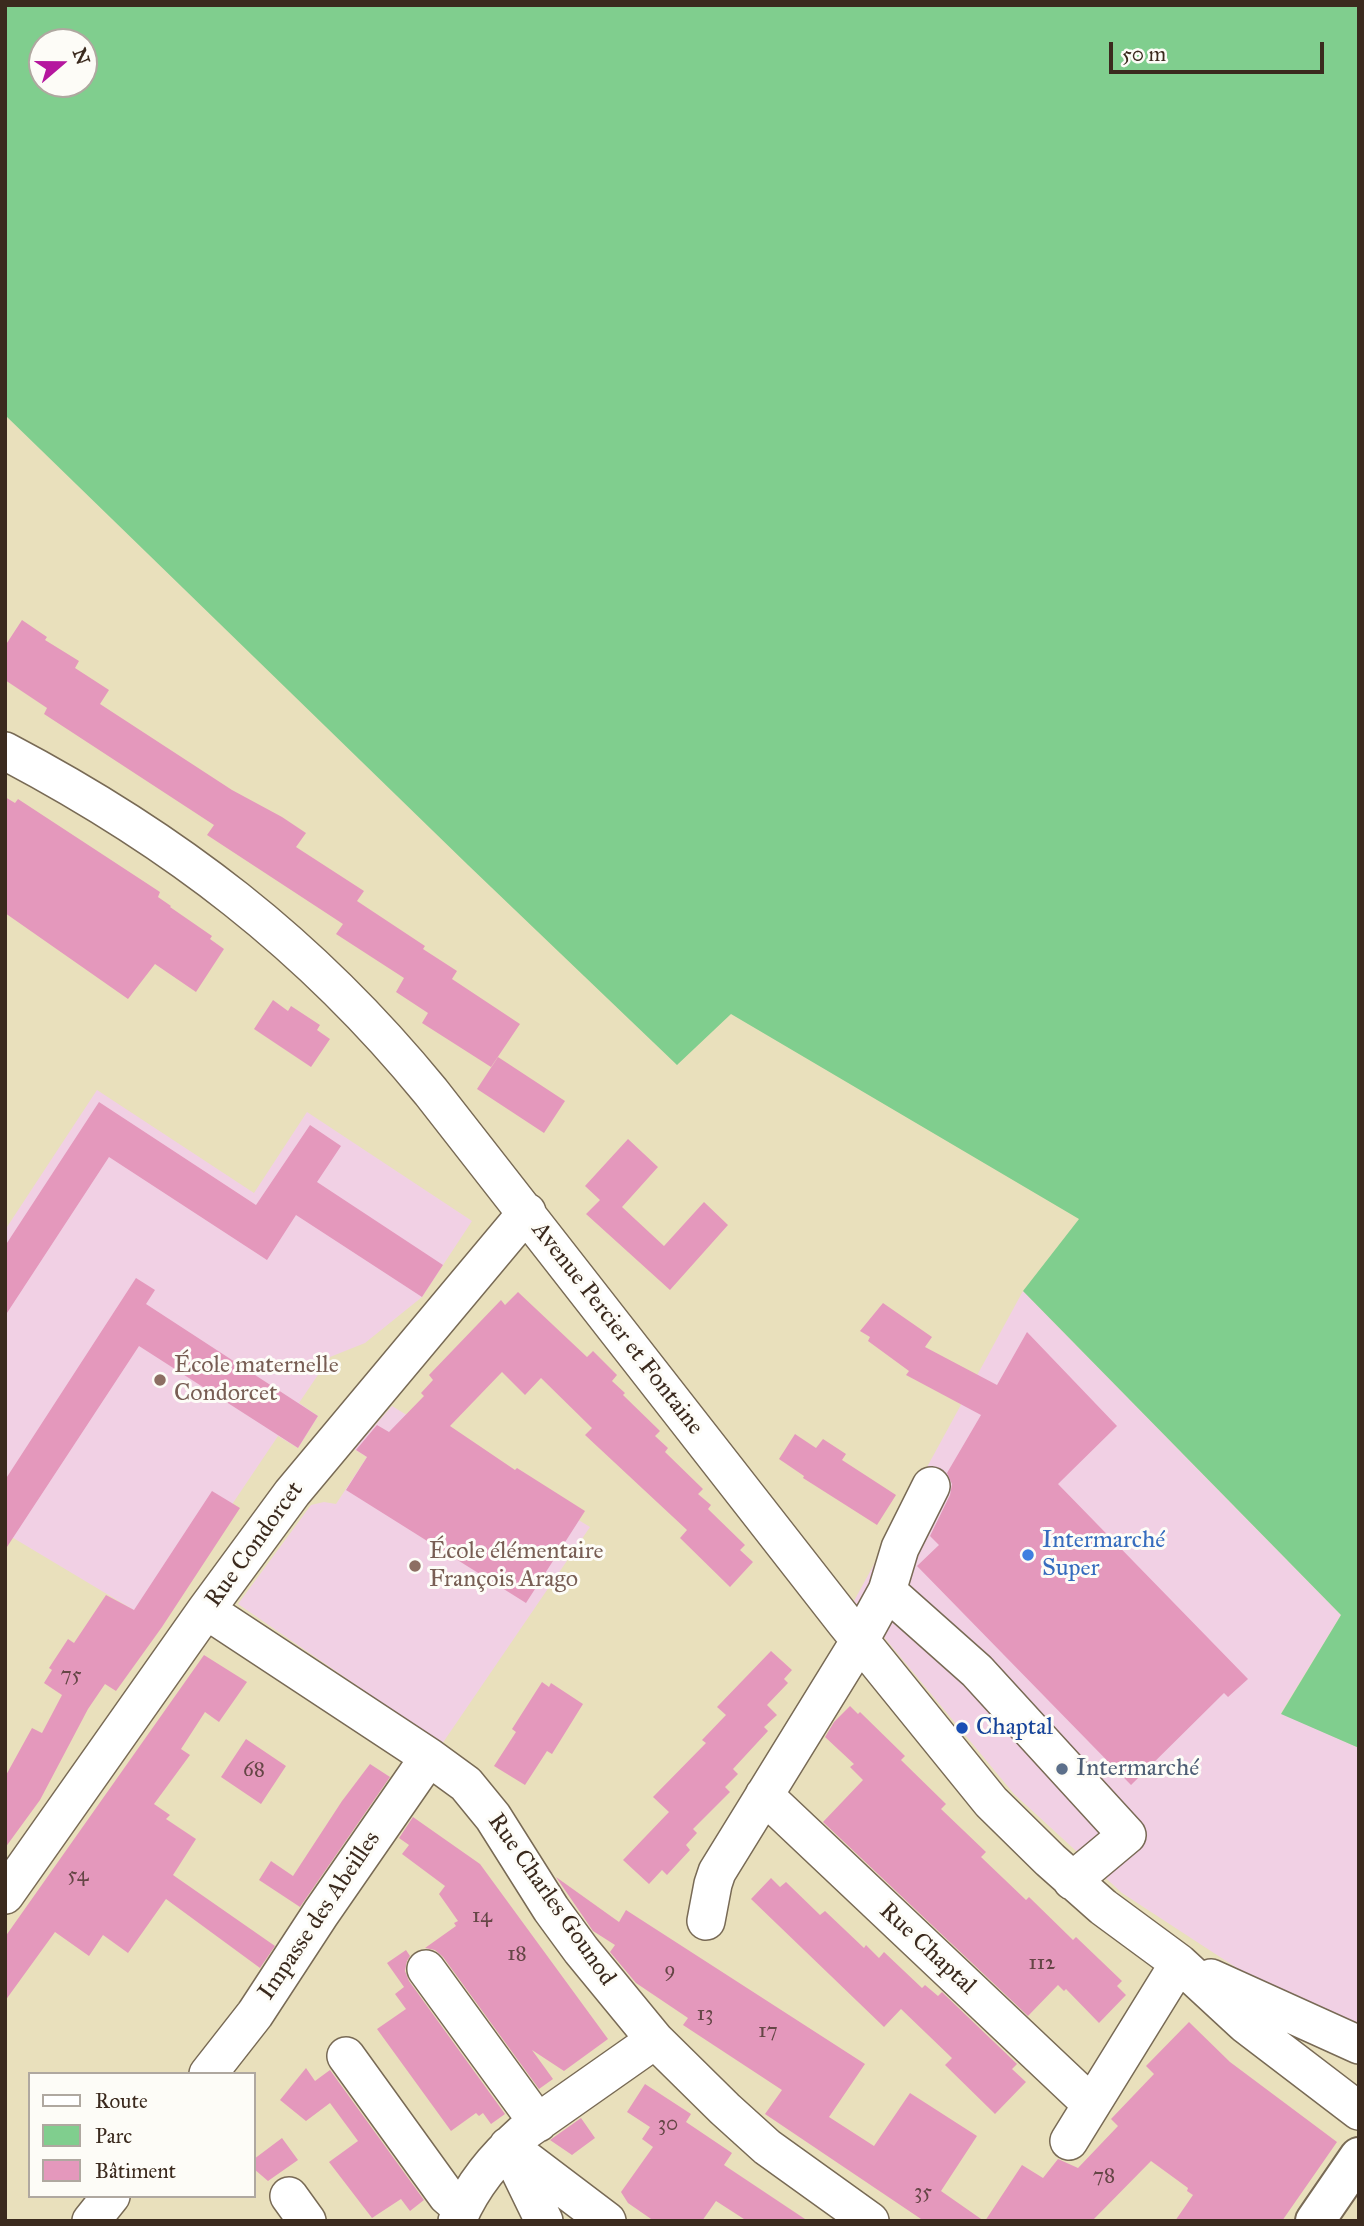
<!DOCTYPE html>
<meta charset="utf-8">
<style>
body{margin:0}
#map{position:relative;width:1364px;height:2226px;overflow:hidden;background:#e9e0bc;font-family:"IM FELL Great Primer",serif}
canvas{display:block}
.frame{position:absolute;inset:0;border:7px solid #3b2a1e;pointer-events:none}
.legend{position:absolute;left:28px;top:2072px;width:228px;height:126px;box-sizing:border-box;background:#fdfcf7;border:2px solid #afa8a0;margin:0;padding:9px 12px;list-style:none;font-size:21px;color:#3b2a1e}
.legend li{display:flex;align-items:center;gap:14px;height:35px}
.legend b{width:35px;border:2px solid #afa8a0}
.north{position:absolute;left:28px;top:28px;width:70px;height:70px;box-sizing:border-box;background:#fdfcf7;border:2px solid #afa8a0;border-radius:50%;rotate:70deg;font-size:19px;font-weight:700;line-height:28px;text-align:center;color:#3b2a1e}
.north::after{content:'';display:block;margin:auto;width:24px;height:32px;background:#b5179e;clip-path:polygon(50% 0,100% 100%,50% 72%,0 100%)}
.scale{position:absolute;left:1109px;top:42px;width:215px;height:32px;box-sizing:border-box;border:4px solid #3b2a1e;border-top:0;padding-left:9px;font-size:21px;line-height:24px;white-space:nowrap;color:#3b2a1e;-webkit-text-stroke:5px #fdfcf7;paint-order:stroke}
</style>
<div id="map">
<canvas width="1364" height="2226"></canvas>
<div class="frame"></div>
<ul class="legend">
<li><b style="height:9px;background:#fff"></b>Route</li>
<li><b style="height:19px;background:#80ce8e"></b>Parc</li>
<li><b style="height:19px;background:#e498bc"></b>Bâtiment</li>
</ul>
<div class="north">N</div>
<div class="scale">50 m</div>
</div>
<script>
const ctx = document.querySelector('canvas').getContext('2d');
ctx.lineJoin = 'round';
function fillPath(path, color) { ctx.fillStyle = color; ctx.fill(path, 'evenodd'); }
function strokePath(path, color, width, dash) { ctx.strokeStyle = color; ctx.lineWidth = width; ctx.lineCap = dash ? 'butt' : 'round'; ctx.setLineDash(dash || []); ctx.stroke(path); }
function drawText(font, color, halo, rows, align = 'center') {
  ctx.font = font + ' "IM FELL Great Primer",serif'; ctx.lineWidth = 6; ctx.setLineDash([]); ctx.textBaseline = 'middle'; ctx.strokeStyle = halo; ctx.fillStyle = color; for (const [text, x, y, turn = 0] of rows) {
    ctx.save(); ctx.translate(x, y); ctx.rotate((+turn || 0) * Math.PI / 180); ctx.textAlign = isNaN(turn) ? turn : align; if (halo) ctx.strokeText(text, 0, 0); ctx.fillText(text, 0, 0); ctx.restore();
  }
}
fillPath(new Path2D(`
 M 97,1090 L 254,1193 L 307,1112 L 472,1221 L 422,1297 L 365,1343 L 330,1357 L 299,1403 L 318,1416 L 298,1448 L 278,1436 L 233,1503 L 162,1627 L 5,1533 L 5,1230 Z
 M 1023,1291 L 1341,1615 L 1281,1713 L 1359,1748 L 1359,2025 L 1269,1989 L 1122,1893 L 1014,1794 L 854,1601 Z
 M 392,1406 L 590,1527 L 442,1744 L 238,1604 L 311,1505 L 324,1502 L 336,1504 L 367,1457 L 354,1449 Z`), '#f1d0e4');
fillPath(new Path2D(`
 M 5,5 L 1359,5 L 1359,1748 L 1281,1714 L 1341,1615 L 1023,1291 L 1079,1219 L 731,1014 L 677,1065 L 468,865 L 5,415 ZM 42,42 L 84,42 L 84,84 L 42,84 Z`), '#80ce8e');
fillPath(new Path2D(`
 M 22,620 L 47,637 L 45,640 L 79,661 L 75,668 L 109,690 L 100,704 L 232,790 L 282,817 L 306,833 L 296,847 L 364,891 L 357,901 L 425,946 L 423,949 L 457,971 L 452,979 L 520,1024 L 491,1067 L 422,1023 L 428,1013 L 396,992 L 404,978 L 336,934 L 343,924 L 207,835 L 214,825 L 44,714 L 47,708 L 5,680 L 5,646 Z
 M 5,797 L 15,803 L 18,799 L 160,892 L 158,897 L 171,906 L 170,907 L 212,936 L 210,939 L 224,949 L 196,992 L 155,964 L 128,999 L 5,913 Z
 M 273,1000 L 288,1011 L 291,1006 L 320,1025 L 317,1030 L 330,1039 L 311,1067 L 254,1029 Z
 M 498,1057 L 565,1101 L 544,1133 L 477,1089 Z
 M 99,1102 L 256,1205 L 310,1125 L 341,1146 L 317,1182 L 443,1265 L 422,1297 L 296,1215 L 267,1260 L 109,1157 L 5,1316 L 5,1246 Z
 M 628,1139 L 658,1167 L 622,1207 L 664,1246 L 704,1202 L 728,1225 L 670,1290 L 586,1214 L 600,1200 L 585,1186 Z
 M 136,1278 L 155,1290 L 146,1304 L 318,1416 L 298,1448 L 139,1346 L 5,1550 L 5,1480 Z
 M 518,1292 L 587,1357 L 593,1351 L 617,1375 L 612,1381 L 625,1393 L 623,1395 L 660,1431 L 655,1436 L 668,1448 L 665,1452 L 703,1489 L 698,1494 L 711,1505 L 708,1509 L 745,1545 L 740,1550 L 753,1562 L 730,1587 L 680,1538 L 687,1530 L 585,1435 L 592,1428 L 541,1378 L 525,1395 L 502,1372 L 450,1426 L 515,1470 L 517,1468 L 585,1511 L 526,1603 L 346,1490 L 367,1457 L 356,1450 L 377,1425 L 389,1432 L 424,1396 L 421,1393 L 433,1380 L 429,1375 L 501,1300 L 505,1305 Z
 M 883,1303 L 932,1337 L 925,1347 L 997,1385 L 1027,1332 L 1117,1426 L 1058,1484 L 1248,1679 L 1228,1697 L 1224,1693 L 1131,1785 L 917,1566 L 939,1545 L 930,1536 L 950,1495 L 952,1484 L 947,1473 L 981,1415 L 906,1375 L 909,1371 L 868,1341 L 870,1337 L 860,1331 Z
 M 795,1434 L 816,1448 L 823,1439 L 846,1454 L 842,1460 L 896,1495 L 877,1525 L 803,1478 L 804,1476 L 779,1459 Z
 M 212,1491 L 240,1508 L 162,1627 L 116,1691 L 105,1684 L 88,1709 L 40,1800 L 5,1848 L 5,1777 L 32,1728 L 42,1733 L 62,1695 L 44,1683 L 52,1670 L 49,1668 L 68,1639 L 74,1643 L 106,1595 L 134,1610 Z
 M 771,1651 L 792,1670 L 784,1679 L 788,1683 L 767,1705 L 777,1715 L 764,1727 L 768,1731 L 733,1769 L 738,1774 L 725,1787 L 730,1792 L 693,1829 L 697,1833 L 686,1845 L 690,1850 L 667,1875 L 662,1870 L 649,1884 L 623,1860 L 669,1812 L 653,1797 L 706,1743 L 702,1740 L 726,1715 L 717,1707 Z
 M 204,1655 L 247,1682 L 219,1722 L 205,1712 L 181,1749 L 190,1755 L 154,1804 L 170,1815 L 166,1819 L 196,1839 L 173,1875 L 275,1946 L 260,1968 L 166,1899 L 128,1953 L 103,1935 L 89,1956 L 55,1932 L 5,2001 L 5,1937 Z
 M 542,1682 L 549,1687 L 551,1683 L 583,1704 L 552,1754 L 547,1751 L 525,1785 L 494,1766 L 516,1732 L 512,1729 Z
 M 850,1706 L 858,1714 L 860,1712 L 905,1756 L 901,1760 L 946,1804 L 941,1809 L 986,1852 L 981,1857 L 1026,1900 L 1029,1897 L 1073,1940 L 1076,1937 L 1122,1981 L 1117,1986 L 1126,1995 L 1099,2023 L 1066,1989 L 1064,1991 L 1058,1985 L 1028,2016 L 823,1822 L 863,1780 L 850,1767 L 854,1764 L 825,1737 L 834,1722 Z
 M 246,1739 L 286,1766 L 261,1804 L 221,1777 Z
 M 370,1764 L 390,1777 L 300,1907 L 259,1880 L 271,1861 L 293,1876 L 342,1801 Z
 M 413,1817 L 480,1864 L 608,2039 L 564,2071 L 532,2050 L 553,2079 L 539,2089 L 443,1957 L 435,1950 L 425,1948 L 456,1926 L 454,1923 L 458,1921 L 439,1894 L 445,1886 L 402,1854 L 409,1845 L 399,1838 Z
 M 556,1877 L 619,1922 L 626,1910 L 865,2064 L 829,2117 L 874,2146 L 910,2093 L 977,2136 L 941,2191 L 984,2221 L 924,2221 L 765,2114 L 782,2090 L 683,2025 L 688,2018 L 636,1983 L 610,1952 L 615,1945 L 593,1931 Z
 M 771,1878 L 780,1887 L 786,1882 L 820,1915 L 825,1911 L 864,1948 L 866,1945 L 879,1958 L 884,1952 L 922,1988 L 925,1985 L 938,1996 L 942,1992 L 1017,2064 L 1012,2069 L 1026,2082 L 995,2114 L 945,2065 L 952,2058 L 901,2009 L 884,2027 L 751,1899 Z
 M 406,1950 L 410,1956 L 407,1961 L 405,1971 L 409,1981 L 505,2114 L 491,2124 L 483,2113 L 479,2116 L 476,2113 L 451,2131 L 377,2029 L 406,2009 L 395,1994 L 404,1987 L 387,1963 Z
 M 1189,2022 L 1230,2062 L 1337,2142 L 1282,2221 L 1175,2221 L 1193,2195 L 1187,2191 L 1188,2188 L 1151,2161 L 1092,2221 L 985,2221 L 1022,2165 L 1043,2178 L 1058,2159 L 1078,2168 L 1118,2126 L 1111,2119 L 1154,2074 L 1146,2066 Z
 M 306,2068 L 315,2081 L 330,2070 L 424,2200 L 410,2211 L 401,2199 L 372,2218 L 329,2162 L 358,2141 L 330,2103 L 306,2121 L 280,2100 Z
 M 645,2084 L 691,2114 L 686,2122 L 732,2153 L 724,2165 L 808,2221 L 747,2221 L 716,2201 L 702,2221 L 654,2221 L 628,2203 L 621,2192 L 653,2147 L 642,2139 L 650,2127 L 627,2112 Z
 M 581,2118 L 595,2138 L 580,2149 L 572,2155 L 550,2140 Z
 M 282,2138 L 298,2160 L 268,2181 L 254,2169 L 254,2159 Z`), '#e498bc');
const minor = new Path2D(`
 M 5,751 C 174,840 310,944 431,1092 L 845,1622 L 991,1802 L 1050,1860 L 1103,1907 L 1179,1963 L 1245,2024 L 1359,2111
 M 887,1591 L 977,1671 L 1127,1835 L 1072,1881
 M 206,1610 L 429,1757 L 466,1784 L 493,1817 L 551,1909 L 581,1950 L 655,2040 L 725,2109 L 767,2147 L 870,2221
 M 764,1795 L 1091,2104
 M 5,1895 L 206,1610 L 292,1493 L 527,1212
 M 706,1921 L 713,1884 L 717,1872 L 860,1640 L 887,1591 L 900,1548 L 931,1486
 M 426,1969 L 538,2123
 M 1211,1978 L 1359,2045
 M 346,2056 L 447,2196 L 462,2209
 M 208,2074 L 255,2014 L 321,1913 L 429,1757
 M 1069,2141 L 1179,1963
 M 508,2146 L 607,2221
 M 510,2151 L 544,2221
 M 289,2196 L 307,2221
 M 91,2221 L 111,2196
 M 457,2221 C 472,2185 495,2158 524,2132 L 655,2040`);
const major = new Path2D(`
 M 1315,2221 L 1359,2157`);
strokePath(minor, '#786a55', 40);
strokePath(major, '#786a55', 42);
strokePath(minor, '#fff', 37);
strokePath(major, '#fff', 38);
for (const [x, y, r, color] of [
 [160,1380,7,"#8d6e63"],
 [1028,1555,7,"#3f7fe0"],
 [415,1566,7,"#8d6e63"],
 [962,1728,7,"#1a4fb4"],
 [1062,1769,7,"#5c6f8a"]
]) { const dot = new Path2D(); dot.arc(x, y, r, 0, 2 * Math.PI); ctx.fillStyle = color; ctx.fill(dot); strokePath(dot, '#fdfcf7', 2.5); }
drawText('21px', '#654646', null, [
 ["75",71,1676],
 ["68",254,1771],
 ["54",78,1876],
 ["14",482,1917],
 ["18",517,1955],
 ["112",1042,1964],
 ["9",670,1971],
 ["13",705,2015],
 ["17",768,2032],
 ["30",668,2125],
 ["78",1104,2177],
 ["35",923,2193]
]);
drawText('24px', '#3b2a1e', '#fdfcf7', [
 ["Avenue Percier et Fontaine",617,1329,52],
 ["Rue Condorcet",255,1545,-54],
 ["Rue Charles Gounod",551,1900,55],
 ["Impasse des Abeilles",320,1916,-56],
 ["Rue Chaptal",927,1949,43]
]);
drawText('24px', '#785e54', '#fdfcf7', [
 ["École maternelle",174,1366],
 ["Condorcet",174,1394],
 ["École élémentaire",429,1552],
 ["François Arago",429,1580]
], 'left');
drawText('24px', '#366cbe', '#fdfcf7', [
 ["Intermarché",1042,1541],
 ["Super",1042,1569]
], 'left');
drawText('24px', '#164399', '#fdfcf7', [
 ["Chaptal",976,1728]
], 'left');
drawText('24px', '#4e5e75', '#fdfcf7', [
 ["Intermarché",1076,1769]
], 'left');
</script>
